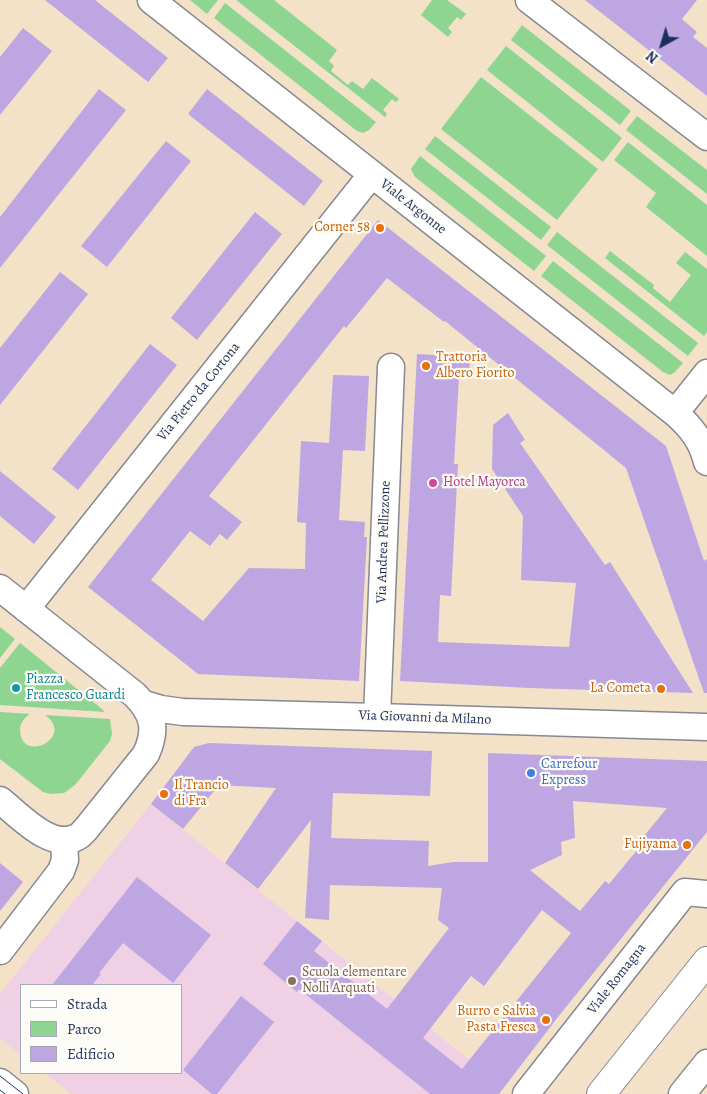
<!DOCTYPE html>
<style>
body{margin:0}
#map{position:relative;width:707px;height:1094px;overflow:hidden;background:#f3e2c7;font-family:Alegreya,serif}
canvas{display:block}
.legend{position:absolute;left:20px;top:984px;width:162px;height:90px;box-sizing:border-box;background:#fdfcf7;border:1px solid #a3aaba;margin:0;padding:6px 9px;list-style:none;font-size:15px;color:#1b2f5e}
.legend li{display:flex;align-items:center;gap:10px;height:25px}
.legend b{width:25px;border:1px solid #a3aaba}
.north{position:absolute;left:637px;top:20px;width:50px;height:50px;-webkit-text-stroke:4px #fdfcf7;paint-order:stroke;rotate:219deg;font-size:14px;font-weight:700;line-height:20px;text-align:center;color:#1b2f5e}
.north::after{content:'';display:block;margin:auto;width:18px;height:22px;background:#1b2f5e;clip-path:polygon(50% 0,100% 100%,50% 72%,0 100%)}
</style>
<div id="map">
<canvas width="707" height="1094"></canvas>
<ul class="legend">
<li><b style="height:6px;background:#fff"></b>Strada</li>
<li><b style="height:14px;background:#8dd591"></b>Parco</li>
<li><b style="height:14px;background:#bea6e2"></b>Edificio</li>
</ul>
<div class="north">N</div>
</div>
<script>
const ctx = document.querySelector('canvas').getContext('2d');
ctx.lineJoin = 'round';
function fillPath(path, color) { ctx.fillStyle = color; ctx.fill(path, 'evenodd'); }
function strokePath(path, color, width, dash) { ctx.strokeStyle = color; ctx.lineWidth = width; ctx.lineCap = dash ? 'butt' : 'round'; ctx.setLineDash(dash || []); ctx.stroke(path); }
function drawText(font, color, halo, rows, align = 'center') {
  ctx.font = font + ' Alegreya,serif'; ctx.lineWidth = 4.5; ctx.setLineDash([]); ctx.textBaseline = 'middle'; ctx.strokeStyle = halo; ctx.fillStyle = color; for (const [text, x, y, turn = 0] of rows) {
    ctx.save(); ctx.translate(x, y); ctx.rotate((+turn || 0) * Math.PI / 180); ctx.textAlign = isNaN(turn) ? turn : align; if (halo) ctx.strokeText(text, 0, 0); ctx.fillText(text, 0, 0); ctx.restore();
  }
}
fillPath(new Path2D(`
 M 151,804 L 503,1087 L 498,1094 L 72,1094 L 44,1073 L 181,1073 L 181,985 L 21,985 L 21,1055 L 0,1038 L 0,994 Z`), '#f0d0e5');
fillPath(new Path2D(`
 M 190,0 L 218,0 L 207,14 Z
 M 236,0 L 274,0 L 337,50 L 329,61 L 334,66 L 331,71 L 348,85 L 352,81 L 363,89 L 372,78 L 399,99 L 396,102 L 392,99 L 383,110 L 387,114 L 385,117 Z
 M 432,0 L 447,0 L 466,14 L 461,20 L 457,17 L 448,28 L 452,32 L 448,37 L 421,15 Z
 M 225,3 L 376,122 L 369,130 L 363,133 L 357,131 L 214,18 Z
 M 522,25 L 631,111 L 620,125 L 511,40 Z
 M 506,46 L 622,138 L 603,162 L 487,70 Z
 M 481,77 L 598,169 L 557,220 L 441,129 Z
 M 637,116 L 707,170 L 707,194 L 626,130 Z
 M 435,136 L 551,227 L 541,240 L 425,149 Z
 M 628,142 L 707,205 L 707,256 L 646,207 L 656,193 L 614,160 Z
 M 420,156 L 546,256 L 534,271 L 415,177 L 411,169 Z
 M 557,232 L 698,343 L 688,356 L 547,245 Z
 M 610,251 L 654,285 L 653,288 L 670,302 L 691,275 L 676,263 L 685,252 L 707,269 L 707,332 L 704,336 L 605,258 Z
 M 553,261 L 683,363 L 675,372 L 670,375 L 663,372 L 541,276 Z
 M 0,627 L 15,639 L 0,658 Z
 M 20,643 L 102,709 L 105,712 L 0,705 L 0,668 Z
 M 0,712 L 30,714 C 24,718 20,723 20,730 C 21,765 76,737 45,715 L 110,719 L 112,734 L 110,741 L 75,785 L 64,793 L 50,794 L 43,792 L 0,759 Z`), '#8dd591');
fillPath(new Path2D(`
 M 45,0 L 95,0 L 168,58 L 148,82 Z
 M 585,0 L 697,0 L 682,19 L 697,32 L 693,37 L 707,48 L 707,96 Z
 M 23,28 L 52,51 L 0,115 L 0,57 Z
 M 99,89 L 126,110 L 0,268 L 0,217 Z
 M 207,89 L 323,181 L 304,206 L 188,114 Z
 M 166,141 L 191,161 L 107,267 L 81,246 Z
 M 255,212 L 282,234 L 197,340 L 171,318 Z
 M 378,220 L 666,446 L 704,561 L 707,559 L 707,693 L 704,693 L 626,468 L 445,321 L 444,322 L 387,278 L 346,328 L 344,326 L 209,496 L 242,522 L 227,540 L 220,534 L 210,546 L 190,531 L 151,580 L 203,621 L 249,568 L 305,569 L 306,523 L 297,522 L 301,441 L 329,443 L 333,375 L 369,376 L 365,451 L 343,450 L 339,520 L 365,522 L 364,537 L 367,537 L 359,681 L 198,674 L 88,587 Z
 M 60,272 L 88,294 L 0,405 L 0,348 Z
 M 150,344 L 177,365 L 78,490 L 52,469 Z
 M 417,354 L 470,357 L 469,377 L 459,376 L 454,464 L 458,464 L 451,596 L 440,595 L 438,642 L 569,647 L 576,583 L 521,580 L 523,516 L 492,469 L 493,425 L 508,413 L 525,440 L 520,443 L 605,565 L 610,562 L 693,693 L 529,688 L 400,681 Z
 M 0,471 L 56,517 L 34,544 L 0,516 Z
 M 209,743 L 432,751 L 430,796 L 333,793 L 331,838 L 429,841 L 428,866 L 453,862 L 488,862 L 488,753 L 707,761 L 707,832 L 558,1017 L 499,1094 L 430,1094 L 299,989 L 297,992 L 263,964 L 297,921 L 322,941 L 314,951 L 387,1009 L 449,928 L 438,920 L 442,888 L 330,885 L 329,920 L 305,918 L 311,820 L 258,889 L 225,863 L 276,788 L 219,785 L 183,829 L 151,804 L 194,747 ZM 573,801 L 667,808 L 635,847 L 638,849 L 609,884 L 605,881 L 580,911 L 530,870 L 562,855 L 561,842 L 575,838 ZM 542,910 L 571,933 L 462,1069 L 423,1038 L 471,976 L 484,986 Z
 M 0,863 L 23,882 L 0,911 Z
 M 137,877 L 211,935 L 173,983 L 123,943 L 99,973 L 101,974 L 92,985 L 52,985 Z
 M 241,996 L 274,1022 L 217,1094 L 212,1094 L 183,1070 Z`), '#bea6e2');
const minor = new Path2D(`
 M 151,0 L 675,413 C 691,427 702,441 707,462
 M 529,0 L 707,137
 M 675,413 L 707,373
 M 0,588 L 135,695 C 154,714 157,730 146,754 L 86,829 C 83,832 80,836 77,837 C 51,851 19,815 0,800
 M 26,609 L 372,174
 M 144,704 L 161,709 L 183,712 L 377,717 L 707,727
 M 377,717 L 391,367
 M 0,951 L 61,871 L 65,860 L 64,840
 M 0,1082 L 15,1094
 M 526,1094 L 685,892 L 707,894
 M 682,1094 L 707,1063`);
const major = new Path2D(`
 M 601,1094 L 707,961`);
strokePath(minor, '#878892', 29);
strokePath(major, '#878892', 30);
strokePath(minor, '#fff', 26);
strokePath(major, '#fff', 28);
strokePath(new Path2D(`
 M 0,1076 L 23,1094
 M 0,1090 L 5,1094`), '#1b2f5e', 1);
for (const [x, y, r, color] of [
 [380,228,5,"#e8710a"],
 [426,366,5,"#e8710a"],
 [433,483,5,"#d1479c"],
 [16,688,5,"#0f9aa8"],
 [661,689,5,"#e8710a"],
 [531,773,5,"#3f7fe0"],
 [164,794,5,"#e8710a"],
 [687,845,5,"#e8710a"],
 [292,981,5,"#8d6e63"],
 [546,1020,5,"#e8710a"]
]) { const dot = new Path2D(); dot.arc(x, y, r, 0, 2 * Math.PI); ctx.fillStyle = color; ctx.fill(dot); strokePath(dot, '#fdfcf7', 2); }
drawText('14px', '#1b2f5e', '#fdfcf7', [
 ["Viale Argonne",413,207,38],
 ["Via Pietro da Cortona",199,392,-51],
 ["Via Andrea Pellizzone",384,542,-88],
 ["Via Giovanni da Milano",425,718,2],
 ["Viale Romagna",617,979,-52]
]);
drawText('14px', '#c56008', '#fdfcf7', [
 ["Corner 58",370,228],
 ["Trattoria",436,358,"left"],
 ["Albero Fiorito",436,374,"left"],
 ["La Cometa",651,689],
 ["Il Trancio",174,786,"left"],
 ["di Fra",174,802,"left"],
 ["Fujiyama",677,845],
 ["Burro e Salvia",536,1012],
 ["Pasta Fresca",536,1028]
], 'right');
drawText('14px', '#b23c85', '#fdfcf7', [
 ["Hotel Mayorca",443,483]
], 'left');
drawText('14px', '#0d838f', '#fdfcf7', [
 ["Piazza",26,680],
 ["Francesco Guardi",26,696]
], 'left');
drawText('14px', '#366cbe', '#fdfcf7', [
 ["Carrefour",541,765],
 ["Express",541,781]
], 'left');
drawText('14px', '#785e54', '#fdfcf7', [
 ["Scuola elementare",302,973],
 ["Nolli Arquati",302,989]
], 'left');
</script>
